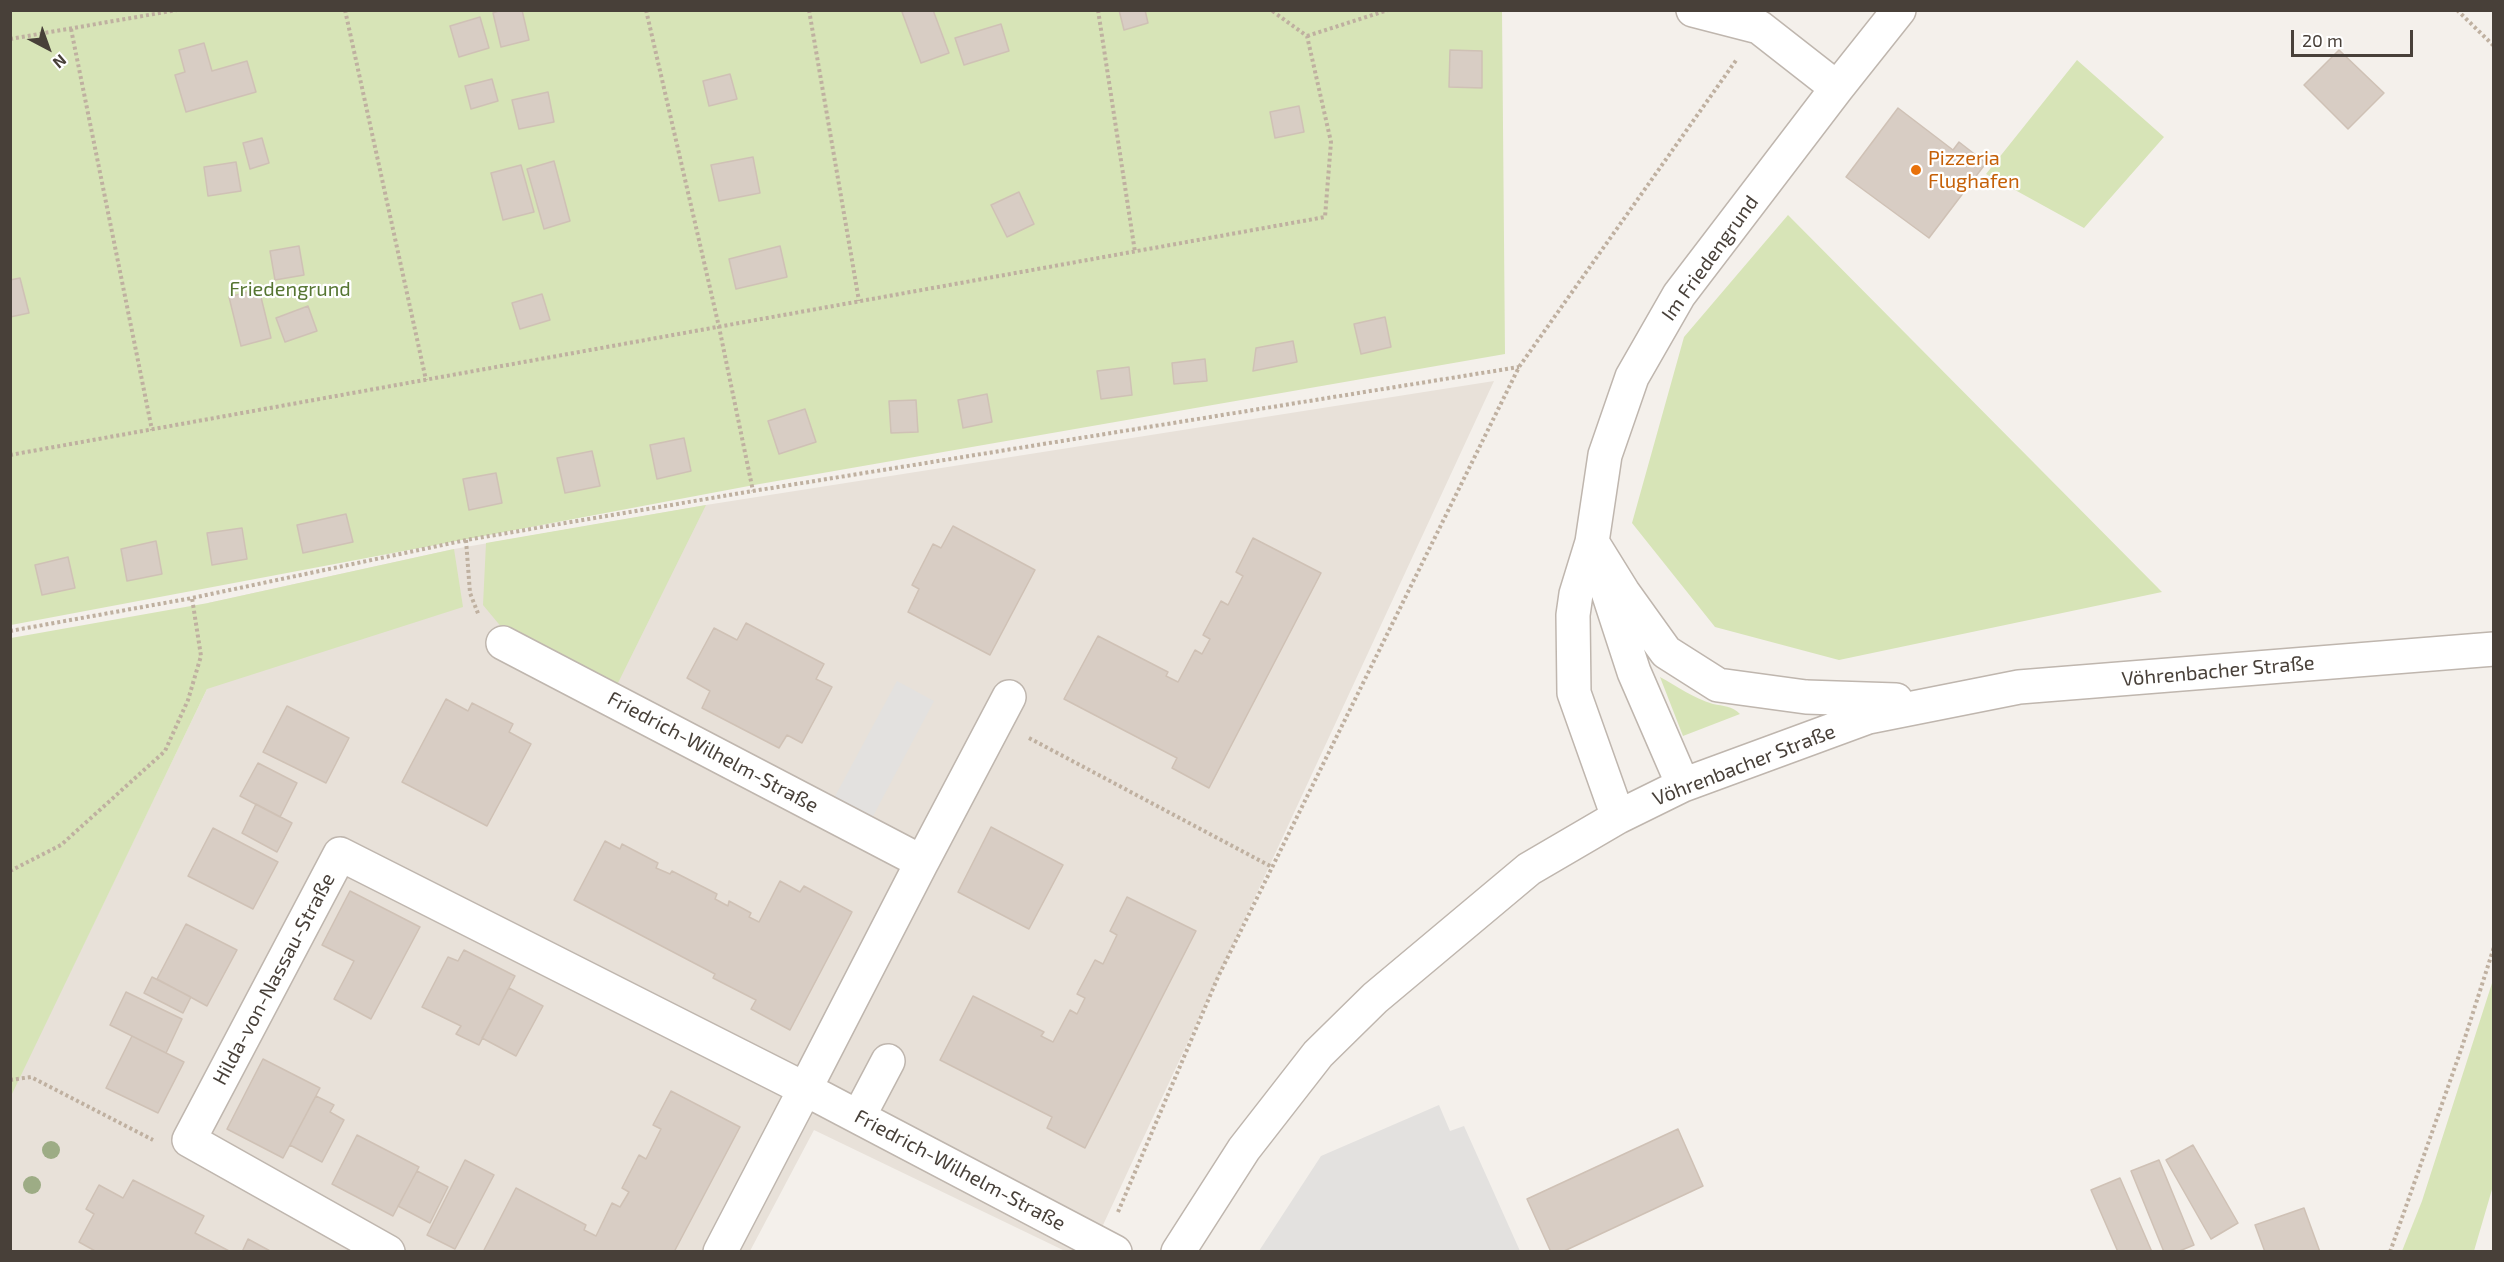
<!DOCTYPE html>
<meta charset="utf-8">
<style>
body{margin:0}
#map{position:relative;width:2504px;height:1262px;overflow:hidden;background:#f4f0eb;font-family:"Exo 2",sans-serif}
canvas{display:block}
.frame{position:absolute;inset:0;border:12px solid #484039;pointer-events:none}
.north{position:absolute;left:18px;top:18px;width:60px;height:60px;-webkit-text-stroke:4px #fff;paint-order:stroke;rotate:139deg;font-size:16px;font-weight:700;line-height:24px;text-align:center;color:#484039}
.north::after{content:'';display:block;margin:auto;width:21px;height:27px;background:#484039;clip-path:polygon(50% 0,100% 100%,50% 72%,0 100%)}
.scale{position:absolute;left:2291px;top:30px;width:122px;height:27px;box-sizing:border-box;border:3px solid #484039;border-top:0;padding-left:8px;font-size:18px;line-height:21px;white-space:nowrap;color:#484039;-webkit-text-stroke:4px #fff;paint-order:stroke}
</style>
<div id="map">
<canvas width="2504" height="1262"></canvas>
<div class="frame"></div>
<div class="north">N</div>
<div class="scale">20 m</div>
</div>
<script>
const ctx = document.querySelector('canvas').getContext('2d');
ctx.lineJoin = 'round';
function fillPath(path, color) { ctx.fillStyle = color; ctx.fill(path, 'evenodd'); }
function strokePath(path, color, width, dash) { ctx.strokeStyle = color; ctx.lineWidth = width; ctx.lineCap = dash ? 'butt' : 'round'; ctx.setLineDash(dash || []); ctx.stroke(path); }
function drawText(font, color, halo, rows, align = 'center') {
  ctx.font = font + ' "Exo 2",sans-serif'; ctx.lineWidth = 4.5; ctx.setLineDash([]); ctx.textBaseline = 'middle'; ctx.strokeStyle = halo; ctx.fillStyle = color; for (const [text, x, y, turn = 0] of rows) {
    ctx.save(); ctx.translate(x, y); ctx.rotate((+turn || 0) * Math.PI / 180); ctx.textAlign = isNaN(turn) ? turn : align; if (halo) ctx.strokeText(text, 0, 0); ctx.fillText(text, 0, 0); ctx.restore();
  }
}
fillPath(new Path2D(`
 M 1494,381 L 1091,1251 L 1065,1251 L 814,1130 L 750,1251 L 11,1251 L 10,1096 L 207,689 L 208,603 L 454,549 L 706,505 Z`), '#e8e1d9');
fillPath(new Path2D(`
 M 11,11 L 1502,11 L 1505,354 L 754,485 L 11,625 Z
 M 2077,60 L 2164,137 L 2084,228 L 1986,174 Z
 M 1788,215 L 2162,592 L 1839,660 L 1715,627 L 1632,523 L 1684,337 Z
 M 706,505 L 616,687 L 513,641 L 483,605 L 486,543 Z
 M 454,549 L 463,607 L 207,689 L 11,1096 L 11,638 L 208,603 Z
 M 1660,677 C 1677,686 1693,698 1713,704 C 1723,706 1732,706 1740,714 L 1683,736 Z
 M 2493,980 L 2493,1186 L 2474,1251 L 2402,1251 L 2422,1201 Z`), '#d7e4b7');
fillPath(new Path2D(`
 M 897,681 L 934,701 L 871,820 L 833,800 Z
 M 1439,1105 L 1450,1131 L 1464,1126 L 1520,1251 L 1259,1251 L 1321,1156 Z`), '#e3e1df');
const building = new Path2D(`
 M 501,10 L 522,10 L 529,40 L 501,47 L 493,13 Z
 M 907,10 L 933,10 L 949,53 L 921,63 L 902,12 Z
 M 1119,10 L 1145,10 L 1148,23 L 1124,30 Z
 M 480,17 L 489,48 L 459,57 L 450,26 Z
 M 1001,24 L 1009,51 L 964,65 L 955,38 Z
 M 204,43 L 212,71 L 247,61 L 256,92 L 186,112 L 175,75 L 185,72 L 179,50 Z
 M 1450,50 L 1482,51 L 1482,88 L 1449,87 Z
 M 2339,50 L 2384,93 L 2348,129 L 2304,85 Z
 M 730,74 L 737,99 L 709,106 L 703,81 Z
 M 492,79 L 498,101 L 471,109 L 465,86 Z
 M 548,92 L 554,122 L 519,129 L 512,100 Z
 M 1299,106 L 1304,132 L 1275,138 L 1270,112 Z
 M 1898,108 L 1953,150 L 1959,142 L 1986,163 L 1929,238 L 1846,177 Z
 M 262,138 L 269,163 L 250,169 L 243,143 Z
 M 753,157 L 760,193 L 719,201 L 711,165 Z
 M 554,161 L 570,221 L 544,229 L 527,169 Z
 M 236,162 L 241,191 L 208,196 L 204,167 Z
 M 521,165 L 534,212 L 503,220 L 491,173 Z
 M 1019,192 L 1034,224 L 1007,237 L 991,205 Z
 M 299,246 L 304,275 L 275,280 L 270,251 Z
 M 780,246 L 787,277 L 736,289 L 729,259 Z
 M 20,278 L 29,313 L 10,317 L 10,280 Z
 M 259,289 L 271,338 L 241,346 L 229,297 Z
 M 542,294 L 550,320 L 520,329 L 512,303 Z
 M 308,306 L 317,331 L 285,342 L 276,318 Z
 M 1385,317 L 1391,347 L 1361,354 L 1354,324 Z
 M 1293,341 L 1297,362 L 1253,371 L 1256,348 Z
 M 1205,359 L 1207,381 L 1174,384 L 1172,363 Z
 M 1129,367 L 1132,395 L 1101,399 L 1097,371 Z
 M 987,394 L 992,422 L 963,428 L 958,400 Z
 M 916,400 L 918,432 L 891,433 L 889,401 Z
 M 805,409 L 816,442 L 779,454 L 768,421 Z
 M 684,438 L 691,471 L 657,479 L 650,445 Z
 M 592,451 L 600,486 L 565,493 L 557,458 Z
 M 496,473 L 502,503 L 469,510 L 463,479 Z
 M 346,514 L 353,542 L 303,553 L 297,525 Z
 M 953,526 L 1035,570 L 990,655 L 908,612 L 919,589 L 912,585 L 933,544 L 941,548 Z
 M 242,528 L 247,559 L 212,565 L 207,533 Z
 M 1253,538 L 1321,573 L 1209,788 L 1172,768 L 1177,758 L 1064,699 L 1098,636 L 1168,672 L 1166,676 L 1178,682 L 1195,650 L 1202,654 L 1210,639 L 1203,635 L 1221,601 L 1228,605 L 1243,576 L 1236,572 Z
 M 156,541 L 162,574 L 127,581 L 121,549 Z
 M 68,557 L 75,588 L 42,595 L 35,565 Z
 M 746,623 L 824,664 L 816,679 L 832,687 L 802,743 L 787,735 L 779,748 L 702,708 L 710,691 L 687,678 L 714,628 L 737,640 Z
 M 446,699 L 468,711 L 472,703 L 513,724 L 509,732 L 531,744 L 487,826 L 402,782 Z
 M 287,706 L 349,738 L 326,783 L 263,752 Z
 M 258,763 L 297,783 L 280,817 L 240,796 Z
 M 256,804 L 292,823 L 277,852 L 242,833 Z
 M 991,827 L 1063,865 L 1029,929 L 958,892 Z
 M 213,828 L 278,862 L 253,909 L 188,876 Z
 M 605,841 L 620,849 L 622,844 L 658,863 L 656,868 L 670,874 L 672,871 L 717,894 L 715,899 L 728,906 L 729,901 L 751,913 L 749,917 L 759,922 L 780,881 L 800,892 L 804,886 L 852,912 L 790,1030 L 751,1009 L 756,1000 L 713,978 L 715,974 L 574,900 Z
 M 350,891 L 420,927 L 371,1019 L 334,999 L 354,961 L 322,945 Z
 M 1127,897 L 1196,931 L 1085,1148 L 1047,1128 L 1052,1117 L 940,1060 L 973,996 L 1044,1032 L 1041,1036 L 1053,1042 L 1070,1010 L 1077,1014 L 1085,998 L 1077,994 L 1095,960 L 1103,964 L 1117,935 L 1110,931 Z
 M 186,924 L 237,950 L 207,1006 L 157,979 Z
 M 464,950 L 515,976 L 479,1045 L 456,1034 L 461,1026 L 422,1007 L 448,957 L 458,961 Z
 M 152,977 L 191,997 L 183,1013 L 144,993 Z
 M 509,988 L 543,1006 L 516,1056 L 482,1038 Z
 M 126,992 L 182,1019 L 166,1053 L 110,1025 Z
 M 132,1036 L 184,1062 L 158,1113 L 106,1088 Z
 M 263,1059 L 320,1088 L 283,1158 L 227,1129 Z
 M 671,1091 L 740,1127 L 674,1252 L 483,1252 L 516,1188 L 586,1225 L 584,1230 L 596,1236 L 612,1203 L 620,1207 L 629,1192 L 622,1188 L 639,1155 L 646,1159 L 661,1129 L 653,1125 Z
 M 316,1096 L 334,1105 L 330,1112 L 344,1120 L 322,1162 L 290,1145 Z
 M 1678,1129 L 1703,1186 L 1562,1252 L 1551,1252 L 1527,1199 Z
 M 357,1135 L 419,1167 L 393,1216 L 332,1184 Z
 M 2193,1145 L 2238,1223 L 2211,1239 L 2166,1160 Z
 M 465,1160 L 494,1175 L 455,1249 L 427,1235 Z
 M 2159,1160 L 2194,1245 L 2177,1252 L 2164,1252 L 2131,1171 Z
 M 417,1171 L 448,1187 L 430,1223 L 398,1206 Z
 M 2120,1178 L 2152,1252 L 2118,1252 L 2091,1190 Z
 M 133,1180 L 204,1216 L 195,1233 L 231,1252 L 97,1252 L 79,1242 L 94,1214 L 86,1209 L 99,1185 L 123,1198 Z
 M 2304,1208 L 2320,1252 L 2265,1252 L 2255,1225 Z
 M 248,1239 L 272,1252 L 242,1252 Z`);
fillPath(building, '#d8cdc4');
strokePath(building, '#cfc1b5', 1.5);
const minor = new Path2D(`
 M 1693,10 L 1759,27 L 1837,88
 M 1592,542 L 1623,592 L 1666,652 L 1718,685 L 1806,697 L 1896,700
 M 1605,583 L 1634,672 L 1683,785
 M 1618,817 L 1574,693 L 1573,615 L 1576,594 L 1592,542 L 1605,455 L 1632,377 L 1679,295 L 1837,88 L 1899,10
 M 922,862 L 1009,697
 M 859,1116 L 888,1061
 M 388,1252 L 189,1140 L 340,854 L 805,1089 L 922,862 L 503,643
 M 720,1252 L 805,1089 L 1115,1252
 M 1178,1252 L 1244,1149 L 1318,1054 L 1375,998 L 1529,869 L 1618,817 L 1683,785 L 1868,717 L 2019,687 L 2494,649`);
strokePath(minor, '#bfb6ae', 36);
strokePath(new Path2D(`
 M 345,10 L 426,380
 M 646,10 L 719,327 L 753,491
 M 809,10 L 859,301
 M 1098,10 L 1135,252
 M 2457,10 L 2494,46
 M 71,29 L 152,430
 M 1307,36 L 1388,10
 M 10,39 L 177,10
 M 10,455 L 1325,217 L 1331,142 L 1307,36 L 1271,10
 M 466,540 L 470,593 L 479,616
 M 10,631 L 192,598 L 466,540 L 753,491 L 1519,367
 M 1029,738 L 1272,867
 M 10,871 L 61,845 L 165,751 L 188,700 L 201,656 L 192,598
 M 10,1080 L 31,1077 L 153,1140
 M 1118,1212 L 1218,977 L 1519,367 L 1737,59
 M 2390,1252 L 2462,1047 L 2494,947`), '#bfb0a0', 4, [3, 3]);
strokePath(minor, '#fff', 33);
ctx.fillStyle = '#9dac85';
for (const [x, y] of [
 [51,1150],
 [32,1185]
]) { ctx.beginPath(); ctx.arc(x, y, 9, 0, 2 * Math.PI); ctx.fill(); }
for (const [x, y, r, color] of [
 [1916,170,6,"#e8710a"]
]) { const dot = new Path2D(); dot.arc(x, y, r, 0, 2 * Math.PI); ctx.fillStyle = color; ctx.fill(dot); strokePath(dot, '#fff', 2); }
drawText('20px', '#c56008', '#fff', [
 ["Pizzeria",1928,158],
 ["Flughafen",1928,181]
], 'left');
drawText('20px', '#484039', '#fff', [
 ["Im Friedengrund",1710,258,-54],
 ["Vöhrenbacher Straße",2218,671,-5],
 ["Friedrich-Wilhelm-Straße",713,752,28],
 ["Vöhrenbacher Straße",1744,765,-21],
 ["Hilda-von-Nassau-Straße",274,979,-62],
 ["Friedrich-Wilhelm-Straße",960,1170,28]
]);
drawText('20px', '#557531', '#fff', [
 ["Friedengrund",290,289]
]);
</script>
